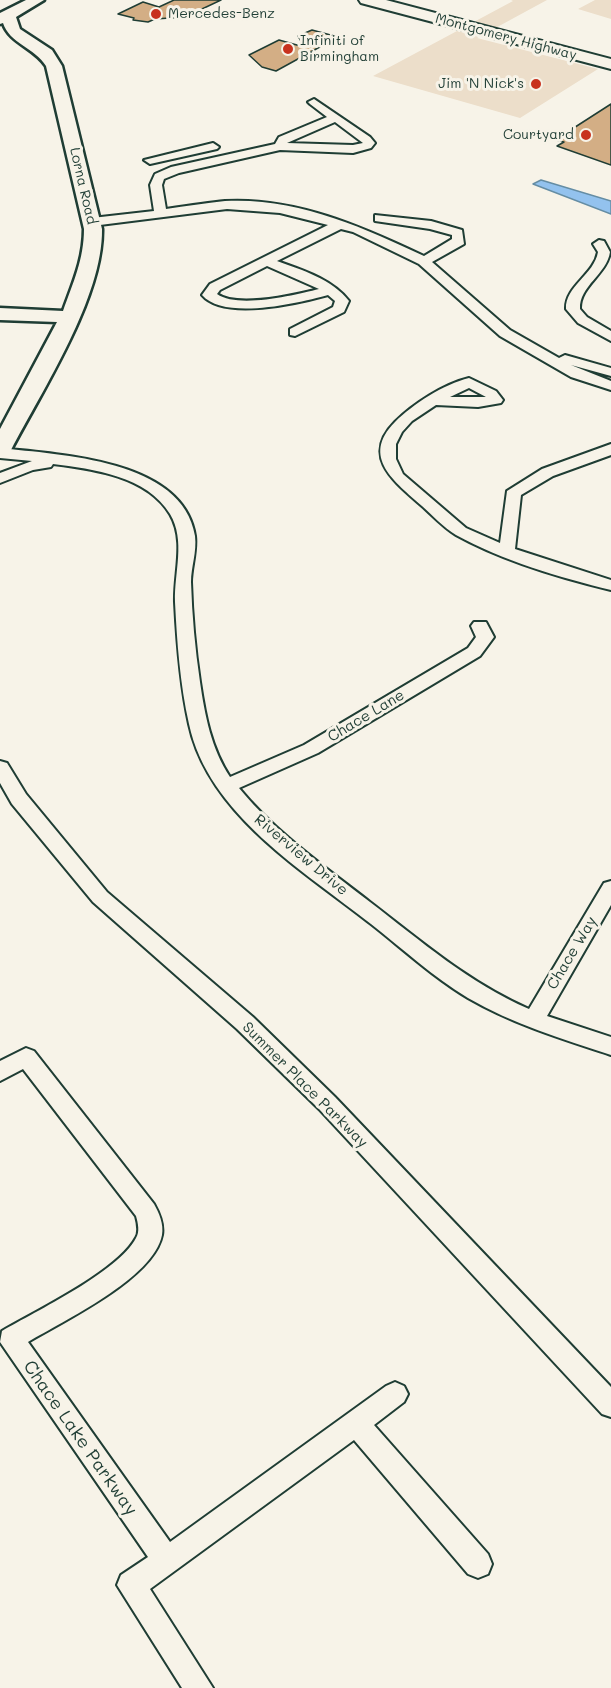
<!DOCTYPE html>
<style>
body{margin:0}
canvas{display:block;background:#f7f3e8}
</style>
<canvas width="611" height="1688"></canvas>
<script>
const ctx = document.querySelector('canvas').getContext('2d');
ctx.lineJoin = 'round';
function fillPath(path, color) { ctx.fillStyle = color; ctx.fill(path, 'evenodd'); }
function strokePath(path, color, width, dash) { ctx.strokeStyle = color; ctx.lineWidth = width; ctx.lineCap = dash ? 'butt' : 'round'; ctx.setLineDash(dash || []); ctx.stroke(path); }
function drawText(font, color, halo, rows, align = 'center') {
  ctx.font = font + ' Mali,sans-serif'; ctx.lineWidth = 6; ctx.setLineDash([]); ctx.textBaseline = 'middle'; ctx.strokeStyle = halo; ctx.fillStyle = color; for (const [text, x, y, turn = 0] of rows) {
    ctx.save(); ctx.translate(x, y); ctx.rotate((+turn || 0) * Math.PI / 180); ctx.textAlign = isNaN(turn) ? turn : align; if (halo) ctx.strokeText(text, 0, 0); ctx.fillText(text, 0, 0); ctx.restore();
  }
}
fillPath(new Path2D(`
 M 511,0 L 547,0 L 477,38 L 598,69 L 520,118 L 373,76 L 513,1 Z
 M 595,0 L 611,0 L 611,19 L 578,9 Z`), '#ecdeca');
const water = new Path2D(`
 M 541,180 L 611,201 L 611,214 L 533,184 Z`);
fillPath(water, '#93c2ee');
strokePath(water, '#658da4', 1.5);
const building = new Path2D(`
 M 174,0 L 221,0 L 185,17 L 155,19 L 148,22 L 133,20 L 134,18 L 118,14 L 143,2 L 159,7 Z
 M 312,30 L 338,37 L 276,71 L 262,67 L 249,55 L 279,40 L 304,47 L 298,36 Z
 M 611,104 L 611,165 L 557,146 L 564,142 L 555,140 Z`);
fillPath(building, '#d3ae85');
strokePath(building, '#1f3d34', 1.5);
const street = new Path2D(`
 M 314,99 L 370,137 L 375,143 L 371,148 L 353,153 L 280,150 L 179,173 L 164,179 L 162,185 L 166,209 C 186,206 206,203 225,201 C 295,197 363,227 424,256 L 452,239 L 452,235 L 430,229 L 375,221 L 375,215 L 431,221 L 462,230 L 464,244 L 432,262 L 510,330 L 559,358 L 565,355 L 611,368 L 611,376 L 571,365 L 611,381 L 611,390 L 571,377 L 500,336 L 419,264 L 353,232 L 341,229 L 277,261 C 302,270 332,279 349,301 L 344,312 L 295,336 L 290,335 L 290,329 L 333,307 L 335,301 L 328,295 C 299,303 224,321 202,295 L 210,284 L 328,225 L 280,213 L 227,209 L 92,226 L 86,222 L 92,218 L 154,211 L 150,185 L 155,174 L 171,167 L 275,144 L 279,137 L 327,117 L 310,104 L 308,102 ZM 335,122 L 363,143 L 353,145 L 287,143 ZM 267,266 L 319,289 C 295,295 238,309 217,294 L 220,290 Z
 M 213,143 L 219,147 L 217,149 L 150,164 L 144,160 Z
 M 599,240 L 604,241 L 610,252 C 607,274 579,286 580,309 L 587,317 L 611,331 L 611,341 L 578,323 L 566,309 C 565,286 594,275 598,252 L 593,244 Z
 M 469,378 L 496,391 L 503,400 L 501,403 L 478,407 L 436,405 L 412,421 L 402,432 L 396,444 L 396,459 L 403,474 L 466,528 L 500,543 L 507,491 L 542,469 L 611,444 L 611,455 L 553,476 L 521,495 L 515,549 L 611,580 L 611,590 C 561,578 501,560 456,535 C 444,528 432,515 422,506 C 395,482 360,457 395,422 C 413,404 444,384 469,378 ZM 469,388 L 486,397 L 450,397 Z
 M 0,448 C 60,455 183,459 195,536 C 197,552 191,567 191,582 C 192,615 195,649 200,682 C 205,716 211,748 230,777 L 304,745 L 468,648 L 476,637 L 471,626 L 474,622 L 486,622 L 494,637 L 480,656 L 318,753 L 239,788 C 276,833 325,867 370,902 C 421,941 469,983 529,1009 L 604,883 L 611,881 L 611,905 L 547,1016 L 611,1037 L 611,1055 C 562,1039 513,1024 468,998 C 433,977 403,949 371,924 C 304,871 208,814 189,724 C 180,684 177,642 175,602 C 174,572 186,541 170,514 C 147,476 93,469 53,464 L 51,467 L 33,470 L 0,483 L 0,473 L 32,461 L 0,458 Z
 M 0,761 L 7,763 L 26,794 L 107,892 L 253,1017 L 335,1097 L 611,1387 L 611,1417 L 602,1414 L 319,1109 L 237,1029 L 93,902 L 12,804 L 0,783 Z
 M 26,1048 L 34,1051 L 154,1204 C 159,1213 164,1224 162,1235 C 154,1278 63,1321 28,1342 L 170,1542 L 386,1386 L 395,1382 L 404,1386 L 408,1394 L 404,1402 L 374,1425 L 488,1554 L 492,1564 L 488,1574 L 478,1578 L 468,1574 L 354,1440 L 150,1589 L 213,1688 L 182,1688 L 117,1585 L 121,1575 L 148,1557 L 0,1342 L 2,1331 C 36,1311 118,1272 136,1238 C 140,1232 138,1223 136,1216 L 23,1069 L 0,1081 L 0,1061 Z`);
const secondary = new Path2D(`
 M 26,0 L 44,0 L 16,17 L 20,29 L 52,50 L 62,66 L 102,229 C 103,297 43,389 11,450 L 8,455 L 0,457 L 0,429 L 57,322 L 0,320 L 0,308 L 63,311 C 73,283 84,259 84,229 L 46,66 C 35,48 9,43 3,23 L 0,24 L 0,13 Z`);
const primary = new Path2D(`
 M 359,0 L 386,0 L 611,59 L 611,69 L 361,3 Z`);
strokePath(street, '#1f3d34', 4);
strokePath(secondary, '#1f3d34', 5);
strokePath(primary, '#1f3d34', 4);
fillPath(street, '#f7f3e8');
fillPath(secondary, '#f7f3e8');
fillPath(primary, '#f7f3e8');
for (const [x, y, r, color] of [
 [156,14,6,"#c8321e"],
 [288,49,6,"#c8321e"],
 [536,84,6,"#c8321e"],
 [586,135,6,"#c8321e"]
]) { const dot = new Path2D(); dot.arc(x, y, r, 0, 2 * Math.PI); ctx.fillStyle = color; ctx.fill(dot); strokePath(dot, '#f7f3e8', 2); }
drawText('14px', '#1f3d34', '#f7f3e8', [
 ["Mercedes-Benz",168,14],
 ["Infiniti of",300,41],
 ["Birmingham",300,57],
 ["Jim 'N Nick's",524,84,"right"],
 ["Courtyard",574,135,"right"]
], 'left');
drawText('14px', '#1f3d34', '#f7f3e8', [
 ["Montgomery Highway",506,37,15],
 ["Lorna Road",83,186,77]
]);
drawText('15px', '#1f3d34', '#f7f3e8', [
 ["Chace Lane",366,716,-31],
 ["Riverview Drive",301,855,40],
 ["Chace Way",572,953,-59],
 ["Summer Place Parkway",305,1085,45]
]);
drawText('18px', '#1f3d34', '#f7f3e8', [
 ["Chace Lake Parkway",80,1438,55]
]);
</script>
